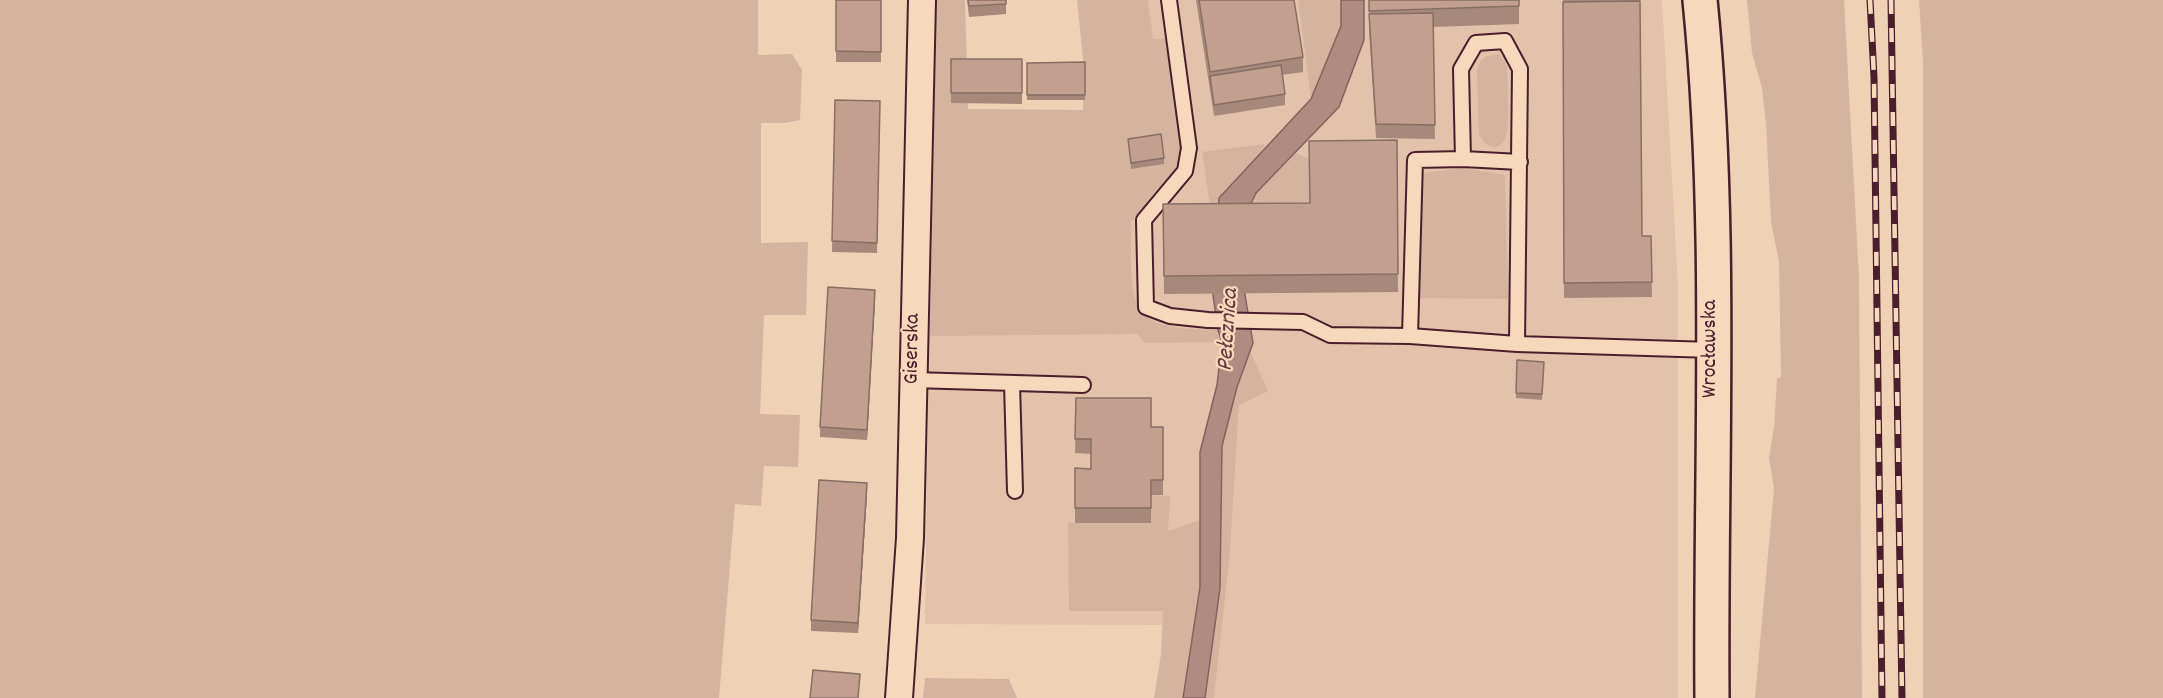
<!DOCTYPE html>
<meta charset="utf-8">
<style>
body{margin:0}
canvas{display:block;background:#efd1b6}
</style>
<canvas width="2163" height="698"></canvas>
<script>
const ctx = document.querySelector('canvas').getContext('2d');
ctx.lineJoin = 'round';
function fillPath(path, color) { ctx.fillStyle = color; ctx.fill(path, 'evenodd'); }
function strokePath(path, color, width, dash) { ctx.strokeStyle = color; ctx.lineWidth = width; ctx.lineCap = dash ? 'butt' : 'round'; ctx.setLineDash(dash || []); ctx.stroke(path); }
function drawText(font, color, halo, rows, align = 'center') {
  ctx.font = font + ' Dekko,sans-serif'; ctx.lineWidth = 4.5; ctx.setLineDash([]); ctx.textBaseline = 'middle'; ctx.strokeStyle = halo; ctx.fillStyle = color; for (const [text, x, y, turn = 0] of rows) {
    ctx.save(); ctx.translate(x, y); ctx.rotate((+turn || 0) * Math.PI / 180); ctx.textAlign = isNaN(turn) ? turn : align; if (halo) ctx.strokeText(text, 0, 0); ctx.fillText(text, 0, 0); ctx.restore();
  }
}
fillPath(new Path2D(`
 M 1148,0 L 1662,0 L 1678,286 L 1678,698 L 1214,698 L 1230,553 L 1239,405 L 1222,342 L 1217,385 L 1200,452 L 1200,520 L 1168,532 L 1163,625 L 925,624 L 929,336 L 943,335 L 947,109 L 1084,110 L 1159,95 Z`), '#e2c2aa');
fillPath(new Path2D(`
 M 0,0 L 758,0 L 758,55 L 792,54 L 802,70 L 800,120 L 785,123 L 761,123 L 761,243 L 808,242 L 806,315 L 764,315 L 760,414 L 800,415 L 798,467 L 764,466 L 761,506 L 735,504 L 719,698 L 0,698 Z
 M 935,0 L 965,0 L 968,109 L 1083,110 L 1084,69 L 1077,0 L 1148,0 L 1153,39 L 1168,38 L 1181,150 L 1177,172 L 1157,189 L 1131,222 C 1132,245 1126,301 1145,316 C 1162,330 1197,329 1218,330 L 1222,342 L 1145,343 L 1137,334 L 930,336 Z
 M 1298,0 L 1341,0 L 1341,26 L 1311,99 Z
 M 1747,0 L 1844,0 L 1859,278 L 1862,698 L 1755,698 L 1774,488 L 1769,458 L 1774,427 L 1777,378 L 1781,377 L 1779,262 L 1771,222 L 1766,124 L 1762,88 L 1752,53 Z
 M 1919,0 L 2163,0 L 2163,698 L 1923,698 L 1923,62 Z
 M 1499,54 L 1505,61 L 1507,68 C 1507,84 1511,125 1505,138 C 1498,155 1482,145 1479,133 L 1477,73 C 1478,59 1485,55 1499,54 Z
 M 1264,144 L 1265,147 L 1220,198 L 1220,212 L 1211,212 L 1202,152 Z
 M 1296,153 L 1314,161 L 1315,211 L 1247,212 L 1256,193 Z
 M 1464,168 L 1505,175 L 1508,299 L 1420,298 L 1421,204 L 1423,173 Z
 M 1250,351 L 1268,391 L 1239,405 L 1230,554 L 1214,698 L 1205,698 L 1220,588 L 1222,446 L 1237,387 Z
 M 1151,495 L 1170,496 L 1168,531 L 1200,520 L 1200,587 L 1183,698 L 1154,698 L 1161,654 L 1163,611 L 1069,611 L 1068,523 L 1150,523 Z
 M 925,678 L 1009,679 L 1017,698 L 923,698 Z`), '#d4b49f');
const water = new Path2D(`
 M 1341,0 L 1364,0 L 1364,40 L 1339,107 L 1256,193 L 1247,212 L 1245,295 L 1253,343 L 1237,387 L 1222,446 L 1220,588 L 1205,698 L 1183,698 L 1200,587 L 1200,452 L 1217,385 L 1222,342 L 1218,330 L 1213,295 L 1219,198 L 1311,99 L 1341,26 Z`);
fillPath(water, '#af8c81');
strokePath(water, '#87605f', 1.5);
const lane = new Path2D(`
 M 1169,0 L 1189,148 L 1185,171 L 1144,220 L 1146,307 L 1170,316 L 1208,320 L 1303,322 L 1330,335 L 1410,336 L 1517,344 L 1712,350
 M 1463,159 L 1520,162
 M 1410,336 L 1415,160 L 1463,159 L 1461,69 L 1476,43 L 1505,41 L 1520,69 L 1517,344
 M 913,380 L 1083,385
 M 1012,383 L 1015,491`);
const street = new Path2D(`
 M 899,698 L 910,538 L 922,0`);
const secondary = new Path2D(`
 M 1700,0 C 1723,230 1710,467 1712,698`);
strokePath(lane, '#4a1f2b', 18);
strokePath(street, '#4a1f2b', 30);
strokePath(secondary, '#4a1f2b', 38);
strokePath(lane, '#f6d8bc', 14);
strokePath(street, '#f6d8bc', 26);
strokePath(secondary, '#f6d8bc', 33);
const rail = new Path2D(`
 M 1870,0 L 1874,77 L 1882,698
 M 1891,0 L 1902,698`);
strokePath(rail, '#4a1f2b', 7);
strokePath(rail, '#f6d8bc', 4.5, [14]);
fillPath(new Path2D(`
 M 836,0 L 881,0 L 881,62 L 836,62 Z
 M 967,0 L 1006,0 L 1006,14 L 969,17 Z
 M 1196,0 L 1294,0 L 1303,57 L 1303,72 L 1282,75 L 1285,94 L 1285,105 L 1214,116 Z
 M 1369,0 L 1519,0 L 1519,24 L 1433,27 L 1435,139 L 1376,138 L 1369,29 Z
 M 1563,0 L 1640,0 L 1642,236 L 1651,236 L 1652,297 L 1564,298 Z
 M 951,59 L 1022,59 L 1022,104 L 951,103 Z
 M 1085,62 L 1085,100 L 1027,100 L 1027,63 Z
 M 835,100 L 880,101 L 877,253 L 832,252 Z
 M 1128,139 L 1164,158 L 1164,164 L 1131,169 Z
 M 1397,140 L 1398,292 L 1164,294 L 1163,204 L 1310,203 Z
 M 875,301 L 867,440 L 820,437 L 820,427 Z
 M 1517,360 L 1544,362 L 1542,400 L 1516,398 Z
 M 1076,398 L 1151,427 L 1163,427 L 1163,495 L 1151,495 L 1151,523 L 1075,523 L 1075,468 L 1091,469 L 1091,454 L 1075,453 Z
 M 867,494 L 858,633 L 811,631 L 811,620 Z`), '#a7897b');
fillPath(new Path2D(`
 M 875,290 L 875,301 L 867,440 L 867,430 Z
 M 867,483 L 867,494 L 858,633 L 858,623 Z`), '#886f64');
const building = new Path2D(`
 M 836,0 L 881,0 L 881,52 L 836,51 Z
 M 968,0 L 1006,0 L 1006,4 L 969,6 Z
 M 1199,0 L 1294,0 L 1303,57 L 1210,72 Z
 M 1369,0 L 1519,0 L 1519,6 L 1369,11 Z
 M 1640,1 L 1642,236 L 1651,236 L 1652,282 L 1564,283 L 1563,2 Z
 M 1433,13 L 1435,125 L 1376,124 L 1369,14 Z
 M 951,59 L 1022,59 L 1022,93 L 951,93 Z
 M 1085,62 L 1085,95 L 1027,95 L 1027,63 Z
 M 1281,65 L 1285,94 L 1214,105 L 1210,76 Z
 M 835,100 L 880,101 L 877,243 L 832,241 Z
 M 1161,134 L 1164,158 L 1131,163 L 1128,139 Z
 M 1397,140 L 1398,274 L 1164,276 L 1163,204 L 1310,203 L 1309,141 Z
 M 828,287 L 875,290 L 867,430 L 820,427 Z
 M 1517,360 L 1544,362 L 1542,394 L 1516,393 Z
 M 1076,398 L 1151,398 L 1151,427 L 1163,427 L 1163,480 L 1151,480 L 1151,508 L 1075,508 L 1075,468 L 1091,469 L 1091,439 L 1075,439 Z
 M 819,480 L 867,483 L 858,623 L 811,620 Z
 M 813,670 L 860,674 L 858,698 L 810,698 Z`);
fillPath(building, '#c29f8f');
strokePath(building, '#886f64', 1.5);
drawText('22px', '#4a1f2b', '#f6d8bc', [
 ["Giserska",914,349,-89],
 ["Wrocławska",1712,349,-90]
]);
drawText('italic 24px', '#633a40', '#f6d8bc', [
 ["Pełcznica",1230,330,-86]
]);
</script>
